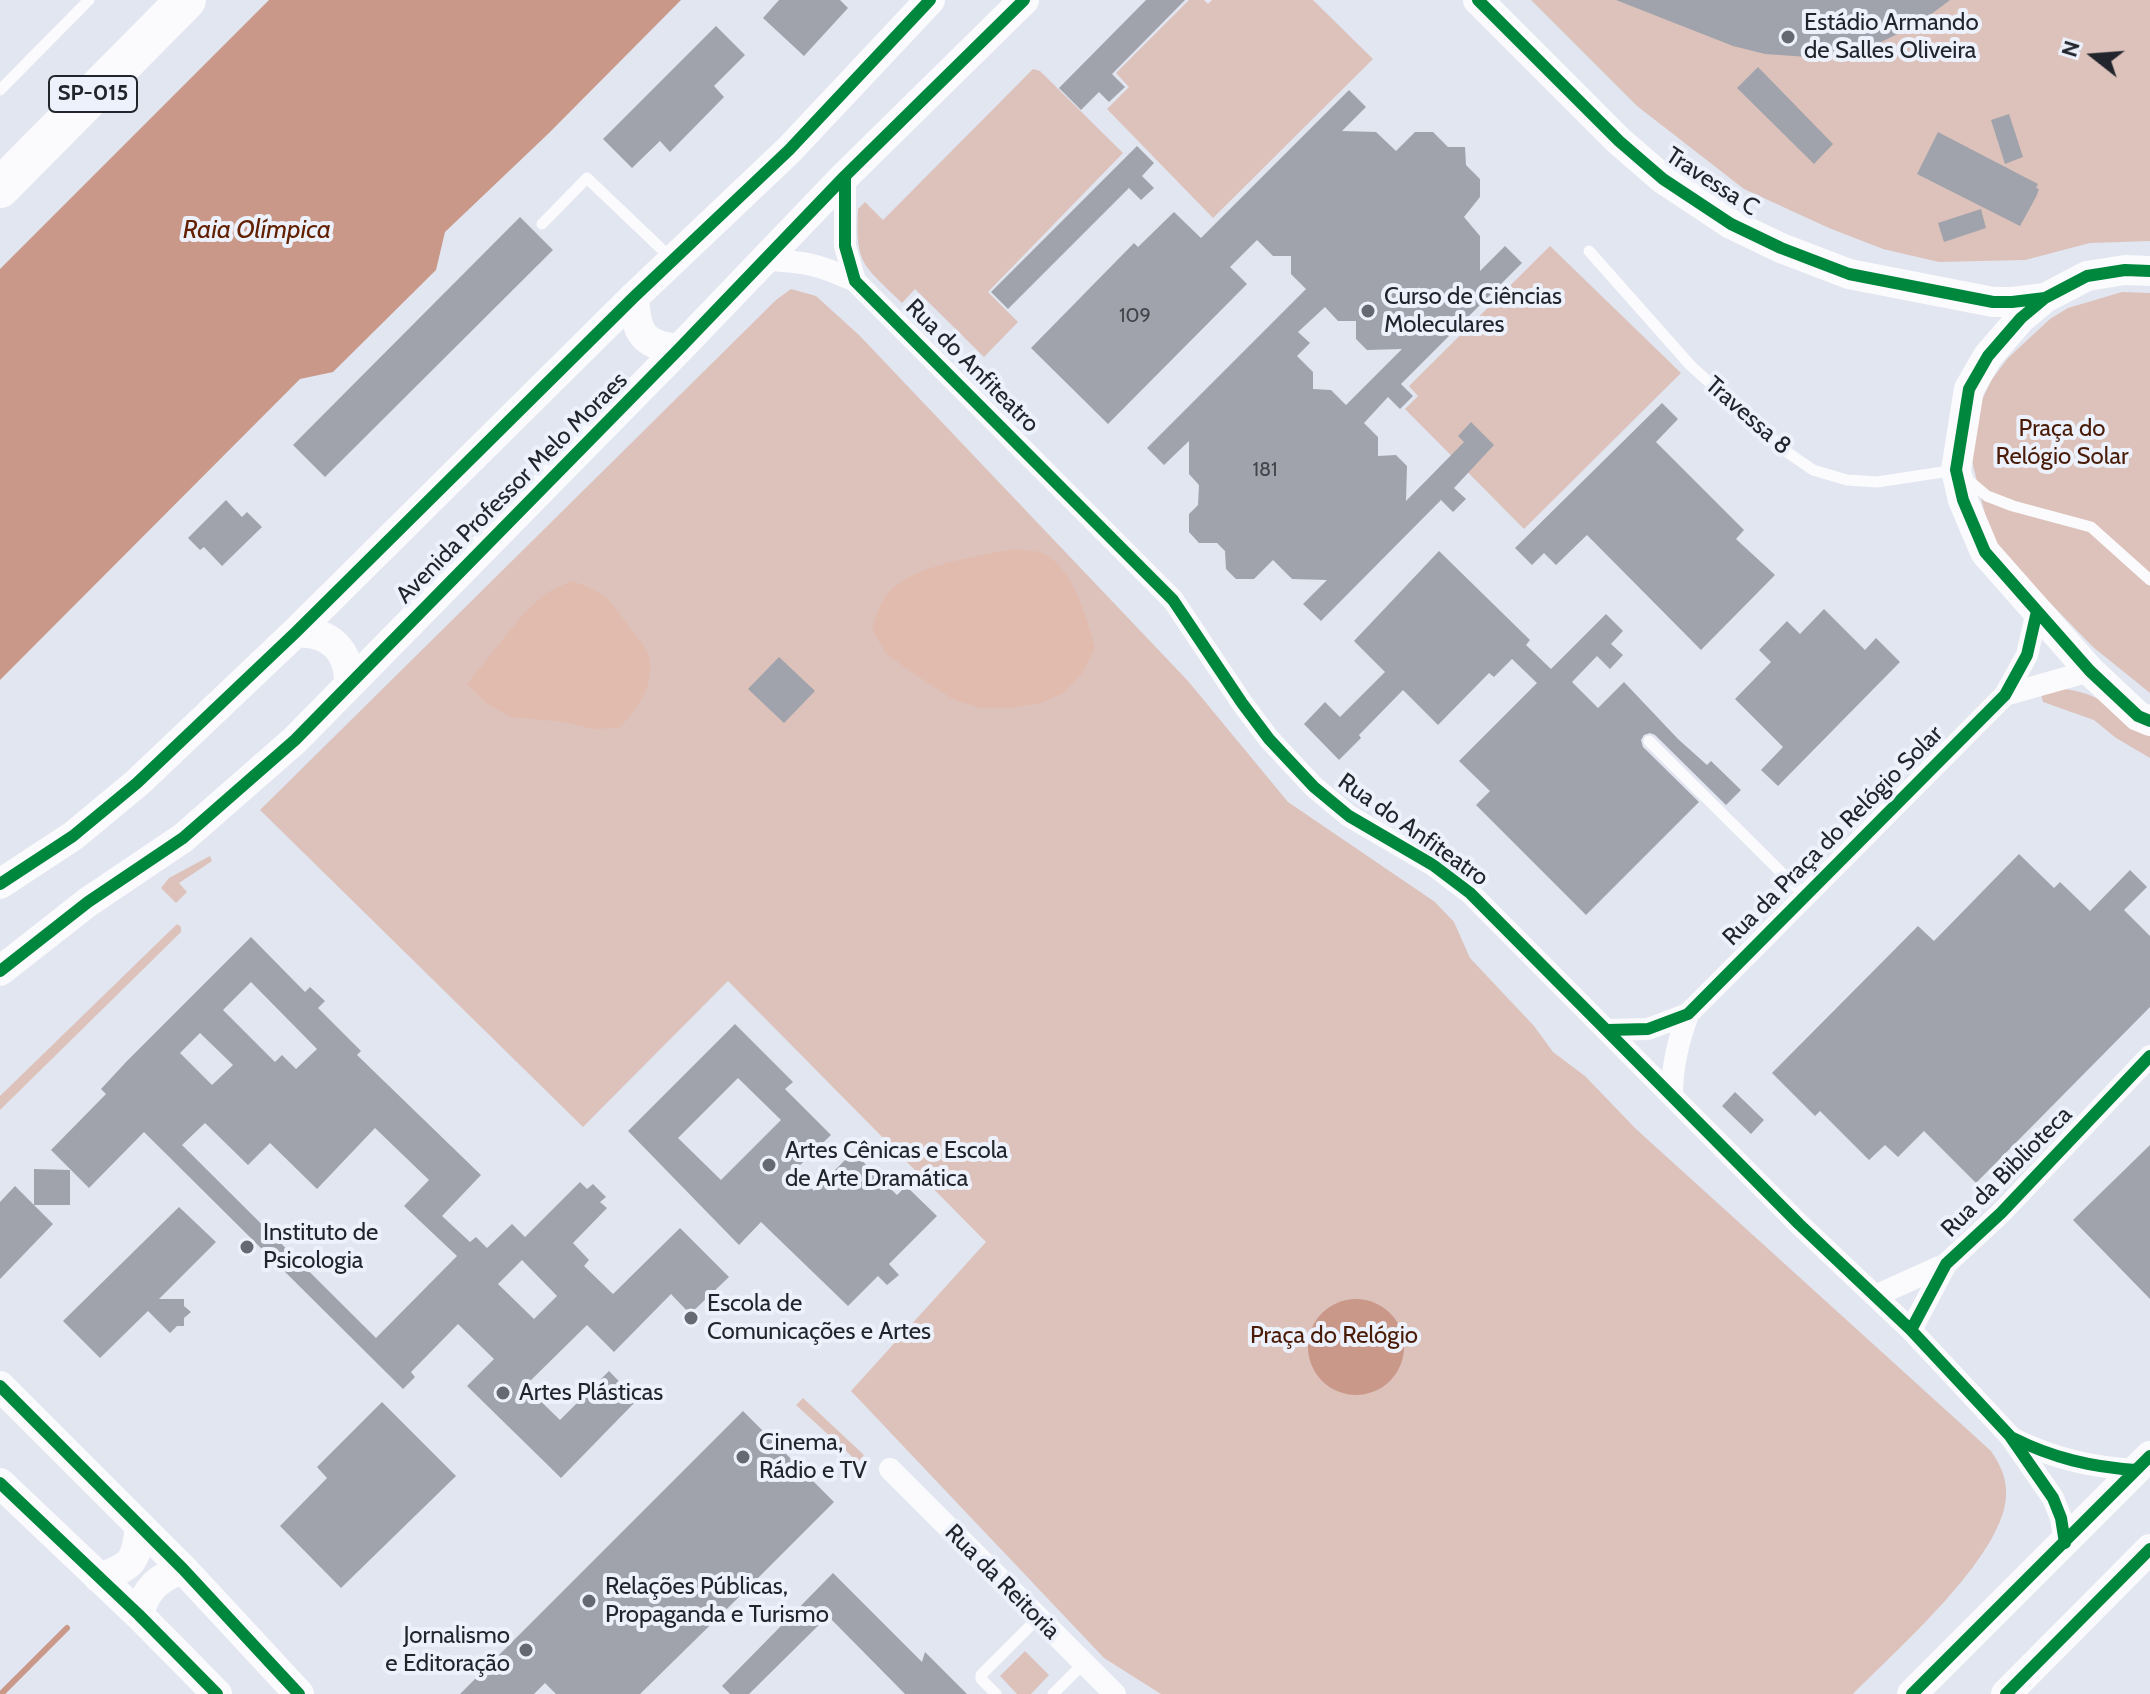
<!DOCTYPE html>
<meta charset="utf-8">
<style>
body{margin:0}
#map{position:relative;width:2150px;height:1694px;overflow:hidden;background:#e2e6f0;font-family:Cabin,sans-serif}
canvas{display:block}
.north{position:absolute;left:2054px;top:16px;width:80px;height:80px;-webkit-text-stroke:6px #ecf1fc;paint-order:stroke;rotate:287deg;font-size:22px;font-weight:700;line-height:32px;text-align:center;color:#22252c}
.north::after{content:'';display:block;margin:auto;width:28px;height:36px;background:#22252c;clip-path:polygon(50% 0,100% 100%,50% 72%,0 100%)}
</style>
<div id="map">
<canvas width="2150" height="1694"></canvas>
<div class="north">N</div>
</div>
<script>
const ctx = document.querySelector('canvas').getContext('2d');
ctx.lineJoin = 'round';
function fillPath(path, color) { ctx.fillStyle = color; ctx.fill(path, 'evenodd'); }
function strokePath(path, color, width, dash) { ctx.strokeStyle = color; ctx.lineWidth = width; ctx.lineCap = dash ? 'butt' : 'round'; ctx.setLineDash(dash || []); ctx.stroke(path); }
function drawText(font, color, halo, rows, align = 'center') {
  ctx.font = font + ' Cabin,sans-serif'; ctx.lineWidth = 8; ctx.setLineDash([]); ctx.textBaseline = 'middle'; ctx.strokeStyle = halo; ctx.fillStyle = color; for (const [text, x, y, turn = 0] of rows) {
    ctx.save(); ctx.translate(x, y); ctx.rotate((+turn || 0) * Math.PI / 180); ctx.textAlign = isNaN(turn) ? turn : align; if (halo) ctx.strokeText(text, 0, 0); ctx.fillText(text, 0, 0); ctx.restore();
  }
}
fillPath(new Path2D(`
 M 1189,0 L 1204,0 L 1208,4 L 1212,0 L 1313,0 L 1373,59 L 1213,218 L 1107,109 L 1129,87 L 1116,73 Z
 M 1531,0 L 2150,0 L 2150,241 L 2090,243 L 2025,260 L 1939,262 L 1883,249 L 1829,228 L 1744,189 L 1637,106 Z
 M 1033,69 L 1040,71 L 1123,153 L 988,292 L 1018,322 L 984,357 L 915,289 L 902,303 C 864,265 855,266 858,209 L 865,202 L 883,220 Z
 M 1550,246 L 1681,373 L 1524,529 L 1405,409 L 1418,396 L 1409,386 Z
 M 791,289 L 816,296 L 859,335 L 1188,681 L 1288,802 L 1435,902 L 1454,922 L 1470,958 L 1534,1026 L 1553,1052 L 1585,1076 L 1636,1129 L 1991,1451 C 2001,1466 2007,1478 2006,1497 C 2002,1558 1896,1650 1853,1694 L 1161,1694 L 1104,1658 L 851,1391 L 986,1242 L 728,981 L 583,1127 L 260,810 L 776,300 Z
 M 2122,292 L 2150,293 L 2150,693 L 2093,647 L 1992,543 L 1972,461 L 1981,402 L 1992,379 L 2008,358 L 2050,319 L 2068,308 Z
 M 2062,689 C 2097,691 2122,714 2150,733 L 2150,758 L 2116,738 L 2094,720 L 2043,702 L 2041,694 Z
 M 210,856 L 212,861 L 179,883 L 187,892 L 176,903 L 161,888 L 169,878 Z
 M 177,924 L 181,927 L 181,932 L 0,1110 L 0,1096 Z
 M 803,1398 L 864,1455 L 858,1462 L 796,1405 Z
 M 1025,1651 L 1049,1675 L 1031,1694 L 1017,1694 L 1000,1676 Z`), '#dcc2bb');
fillPath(new Path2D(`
 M 1013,549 C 1021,550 1031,550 1039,552 C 1071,561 1088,620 1095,648 L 1083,672 L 1064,693 L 1038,704 L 1009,708 L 981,708 L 954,700 L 910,671 L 886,654 L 872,629 C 875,620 878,609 883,600 C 902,566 978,556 1013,549 Z
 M 571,581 C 603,591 609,598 628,625 C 634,634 647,646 649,656 C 655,685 638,709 619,728 L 592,729 L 565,722 L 511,717 L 487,704 L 467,684 L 524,613 L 546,593 Z`), '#e2bbaf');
fillPath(new Path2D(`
 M 269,0 L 681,0 L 549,133 L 445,232 L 436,270 L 333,372 L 300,379 L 0,680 L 0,269 Z
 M1308 1347a48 48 0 1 1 96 0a48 48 0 1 1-96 0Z`), '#c99888');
strokePath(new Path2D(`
 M 1,1694 L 67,1628`), '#c99888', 6);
fillPath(new Path2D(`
 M 779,0 L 840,0 L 848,8 L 804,56 L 763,18 Z
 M 1146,0 L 1185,0 L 1112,74 L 1125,87 L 1109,102 L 1099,92 L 1081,110 L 1059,88 Z
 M 1616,0 L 1950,0 L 1918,24 L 1879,43 L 1849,52 L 1808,57 L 1765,54 L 1733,46 Z
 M 716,26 L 745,55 L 714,86 L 724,97 L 670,152 L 660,141 L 632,168 L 603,139 Z
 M 1758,67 L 1833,144 L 1814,164 L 1737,88 Z
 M 1349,90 L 1366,107 L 1342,131 L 1376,132 L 1396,151 L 1415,132 L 1433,132 L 1448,147 L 1465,147 L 1466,165 L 1480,179 L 1480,197 L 1464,217 L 1480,236 L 1480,271 L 1505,246 L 1522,263 L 1401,384 L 1413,396 L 1400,409 L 1388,397 L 1364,423 L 1378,437 L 1378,456 L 1396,455 L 1407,466 L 1406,501 L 1464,442 L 1458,436 L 1471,422 L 1494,445 L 1454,488 L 1466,499 L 1453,512 L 1441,500 L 1321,621 L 1303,604 L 1327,580 L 1292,579 L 1273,560 L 1254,579 L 1236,579 L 1226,569 L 1225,551 L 1217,543 L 1199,543 L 1189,532 L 1189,514 L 1198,505 L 1199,485 L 1189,474 L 1189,441 L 1164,465 L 1147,448 L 1306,289 L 1291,274 L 1291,256 L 1273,256 L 1257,240 L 1230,267 L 1247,284 L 1108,424 L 1031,348 L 1134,243 L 1138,247 L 1174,212 L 1201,238 ZM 1325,307 L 1338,321 L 1356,321 L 1356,339 L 1367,350 L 1402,349 L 1346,405 L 1331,390 L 1313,389 L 1313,372 L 1297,356 L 1310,343 L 1298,332 Z
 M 2009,114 L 2023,157 L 2005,164 L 1991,120 Z
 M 1938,132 L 2038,184 L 2036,188 L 2039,189 L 2036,197 L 2020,226 L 1917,174 Z
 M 1137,146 L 1154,163 L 1142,176 L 1154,188 L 1141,200 L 1129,188 L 1008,309 L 991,292 Z
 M 1981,209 L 1986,228 L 1944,242 L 1938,223 Z
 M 520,217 L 553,250 L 325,477 L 293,445 Z
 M 1662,403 L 1678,419 L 1656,442 L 1744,530 L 1736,539 L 1775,575 L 1701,650 L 1587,535 L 1556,565 L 1544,553 L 1532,565 L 1515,548 Z
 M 226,500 L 242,517 L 247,512 L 262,527 L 222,566 L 204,547 L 200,550 L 188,538 Z
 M 1439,551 L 1530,640 L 1526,645 L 1551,669 L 1606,614 L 1623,631 L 1611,644 L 1623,655 L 1610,669 L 1597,656 L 1572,682 L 1598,708 L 1624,682 L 1678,739 L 1707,765 L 1711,761 L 1741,790 L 1726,805 L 1655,735 L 1650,733 L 1644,735 L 1641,740 L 1643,747 L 1699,802 L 1586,915 L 1476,805 L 1490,791 L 1459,761 L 1537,683 L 1512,659 L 1494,677 L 1489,673 L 1438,725 L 1403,690 L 1359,735 L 1361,738 L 1339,760 L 1304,724 L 1325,702 L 1340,717 L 1385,672 L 1354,641 Z
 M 1824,609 L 1865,650 L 1876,638 L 1900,662 L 1778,786 L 1761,770 L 1783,747 L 1735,699 L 1771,662 L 1759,650 L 1787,621 L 1800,634 Z
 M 779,657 L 815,691 L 784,723 L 748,689 Z
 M 2019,854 L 2054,888 L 2060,882 L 2090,911 L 2130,870 L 2147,887 L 2124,910 L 2150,936 L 2150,1007 L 1976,1183 L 1924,1131 L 1898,1157 L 1885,1145 L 1869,1160 L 1820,1111 L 1815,1116 L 1772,1073 L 1918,926 L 1934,941 Z
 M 251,937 L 305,992 L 310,987 L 325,1001 L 318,1008 L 361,1051 L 357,1055 L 481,1175 L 442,1216 L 470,1242 L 476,1237 L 487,1248 L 512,1224 L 525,1237 L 580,1182 L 587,1189 L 593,1184 L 606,1197 L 600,1202 L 607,1208 L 573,1243 L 589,1260 L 584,1266 L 613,1294 L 680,1228 L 729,1277 L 690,1314 L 671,1294 L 614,1352 L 587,1325 L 525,1386 L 560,1420 L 609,1371 L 637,1400 L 561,1478 L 467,1386 L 494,1359 L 458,1324 L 411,1372 L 415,1377 L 403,1389 L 144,1132 L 89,1188 L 51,1150 L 106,1094 L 101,1089 L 127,1061 ZM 251,982 L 317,1049 L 296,1069 L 282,1055 L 275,1062 L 223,1010 ZM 200,1033 L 233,1065 L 212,1085 L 180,1053 ZM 205,1123 L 248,1165 L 270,1143 L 317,1189 L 375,1128 L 429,1180 L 404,1206 L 457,1256 L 376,1338 L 182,1145 ZM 522,1260 L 557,1296 L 534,1319 L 498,1284 Z
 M 735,1024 L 793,1082 L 785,1089 L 831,1135 L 794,1171 L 814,1191 L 853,1152 L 897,1195 L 906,1186 L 937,1216 L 889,1264 L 899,1275 L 887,1285 L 878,1276 L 848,1306 L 761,1222 L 739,1245 L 628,1131 ZM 738,1078 L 781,1120 L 721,1180 L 678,1138 Z
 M 1735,1092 L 1764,1120 L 1751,1134 L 1722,1106 Z
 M 2150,1145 L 2150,1299 L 2073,1220 Z
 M 34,1169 L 70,1170 L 70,1205 L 34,1205 Z
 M 15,1186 L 53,1224 L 0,1279 L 0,1202 Z
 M 179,1207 L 216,1242 L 159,1299 L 184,1299 L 184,1306 L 191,1312 L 184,1318 L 184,1326 L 177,1326 L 170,1333 L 148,1311 L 100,1358 L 63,1321 Z
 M 382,1402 L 456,1476 L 341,1588 L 280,1526 L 327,1478 L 317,1467 Z
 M 743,1411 L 834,1502 L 743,1593 L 640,1694 L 556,1694 L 545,1683 L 534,1694 L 460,1694 Z
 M 833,1573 L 922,1662 L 925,1652 L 967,1694 L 905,1694 L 828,1616 L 749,1694 L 730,1694 L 722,1686 Z`), '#a0a3ab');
strokePath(new Path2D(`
 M 0,90 L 89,0
 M 542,224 L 587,178 L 673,260
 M 1589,251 L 1691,366 L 1787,452 L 1813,470 L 1847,480 L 1877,482 L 1956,470 L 1987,496 L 2013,506 L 2091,527 L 2150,580
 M 1649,741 L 1805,896
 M 996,1694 L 981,1679 L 981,1675 L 1038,1618
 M 1053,1694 L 1083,1664`), '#fbfbfd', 11);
strokePath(new Path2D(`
 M 845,176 L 845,246 L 855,281 L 1173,600 L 1242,703 L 1269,739 L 1314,787 L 1349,816 L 1433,865 L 1470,893 L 1799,1224 L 1911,1330 L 2010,1436 L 2053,1498 L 2061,1518 L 2065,1543
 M 762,260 C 803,261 818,264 855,281
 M 2005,695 L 2090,671
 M 1608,1030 L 1648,1029 L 1688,1014 L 2005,695 L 2027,655 L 2037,611
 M 1672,1096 C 1672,1066 1678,1042 1688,1014
 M 1875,1296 L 1946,1264
 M 1911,1330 L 1946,1264 L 2001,1213 L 2150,1056
 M 2014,1439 C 2054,1459 2092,1467 2136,1470
 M 890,1469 L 1115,1694`), '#fbfbfd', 22);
strokePath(new Path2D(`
 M 1478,0 L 1619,141 L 1663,179 L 1731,224 L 1781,248 L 1849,274 L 1993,302 L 2012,302 L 2045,298
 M 2150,271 L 2125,270 L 2087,276 L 2045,298 L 2021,318 L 1988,356 L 1969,389 L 1956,470 L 1963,500 L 1985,552 L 2090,671 L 2138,716 L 2150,721
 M 634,297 C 636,333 642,345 679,349
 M 295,633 C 330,630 350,651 349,685
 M 0,884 L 73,836 L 137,783 L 295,633 L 634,297 L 789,150 L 930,0
 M 0,971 L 88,902 L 183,838 L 295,740 L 679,349 L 845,176 L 1024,0
 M 0,1386 L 183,1569 L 299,1694
 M 0,1483 L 139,1615 L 217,1694
 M 99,1578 C 133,1566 136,1562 140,1526
 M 139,1615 C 145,1589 159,1577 183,1569
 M 1912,1694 L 2150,1456
 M 2006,1694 L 2150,1549`), '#fbfbfd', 30);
strokePath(new Path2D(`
 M 0,188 L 186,0`), '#fbfbfd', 40);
strokePath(new Path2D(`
 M 1478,0 L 1619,141 L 1663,179 L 1731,224 L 1781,248 L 1849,274 L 1993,302 L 2012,302 L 2045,298
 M 845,176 L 845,246 L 855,281 L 1173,600 L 1242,703 L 1269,739 L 1314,787 L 1349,816 L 1433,865 L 1470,893 L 1799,1224 L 1911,1330 L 2010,1436 L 2053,1498 L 2061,1518 L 2065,1543
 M 2150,271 L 2125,270 L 2087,276 L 2045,298 L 2021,318 L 1988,356 L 1969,389 L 1956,470 L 1963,500 L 1985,552 L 2090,671 L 2138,716 L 2150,721
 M 0,884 L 73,836 L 137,783 L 295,633 L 634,297 L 789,150 L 930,0
 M 0,971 L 88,902 L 183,838 L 295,740 L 679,349 L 845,176 L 1024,0
 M 1608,1030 L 1648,1029 L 1688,1014 L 2005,695 L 2027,655 L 2037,611
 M 1911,1330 L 1946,1264 L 2001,1213 L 2150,1056
 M 0,1386 L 183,1569 L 299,1694
 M 2013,1438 C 2053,1458 2091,1467 2136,1470
 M 0,1483 L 139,1615 L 217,1694
 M 1912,1694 L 2150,1456
 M 2006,1694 L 2150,1549`), '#00873e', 12);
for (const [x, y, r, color] of [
 [1788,37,8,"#656971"],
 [1368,311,8,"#656971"],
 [769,1165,8,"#656971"],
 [247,1247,8,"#656971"],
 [691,1318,8,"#656971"],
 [503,1393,8,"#656971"],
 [743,1457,8,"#656971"],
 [589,1601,8,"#656971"],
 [526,1650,8,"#656971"]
]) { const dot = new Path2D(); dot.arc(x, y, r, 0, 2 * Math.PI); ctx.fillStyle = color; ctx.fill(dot); strokePath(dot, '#ecf1fc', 3); }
drawText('20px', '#42444c', null, [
 ["109",1135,316],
 ["181",1265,470]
]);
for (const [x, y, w] of [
 [93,94,88]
]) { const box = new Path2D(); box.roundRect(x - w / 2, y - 18, w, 36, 6); ctx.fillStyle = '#ecf1fc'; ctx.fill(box); strokePath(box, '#22252c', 2); }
drawText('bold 22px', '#22252c', null, [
 ["SP-015",93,94]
]);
drawText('24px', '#22252c', '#ecf1fc', [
 ["Estádio Armando",1804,23],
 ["de Salles Oliveira",1804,51],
 ["Curso de Ciências",1384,297],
 ["Moleculares",1384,325],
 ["Artes Cênicas e Escola",785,1151],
 ["de Arte Dramática",785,1179],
 ["Instituto de",263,1233],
 ["Psicologia",263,1261],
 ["Escola de",707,1304],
 ["Comunicações e Artes",707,1332],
 ["Artes Plásticas",519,1393],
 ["Cinema,",759,1443],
 ["Rádio e TV",759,1471],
 ["Relações Públicas,",605,1587],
 ["Propaganda e Turismo",605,1615],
 ["Jornalismo",510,1636,"right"],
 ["e Editoração",510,1664,"right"]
], 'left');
drawText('24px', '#22252c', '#ecf1fc', [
 ["Travessa C",1712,182,33],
 ["Rua do Anfiteatro",972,366,45],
 ["Travessa 8",1748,416,41],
 ["Avenida Professor Melo Moraes",512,488,-45],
 ["Rua do Anfiteatro",1413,830,35],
 ["Rua da Praça do Relógio Solar",1833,836,-45],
 ["Rua da Biblioteca",2007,1172,-45],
 ["Rua da Reitoria",1002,1582,45]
]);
drawText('24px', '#4a1c07', '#ecf1fc', [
 ["Praça do",2062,429],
 ["Relógio Solar",2062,457],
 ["Praça do Relógio",1334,1336]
]);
drawText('italic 26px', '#622000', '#ecf1fc', [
 ["Raia Olímpica",257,230]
]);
</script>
